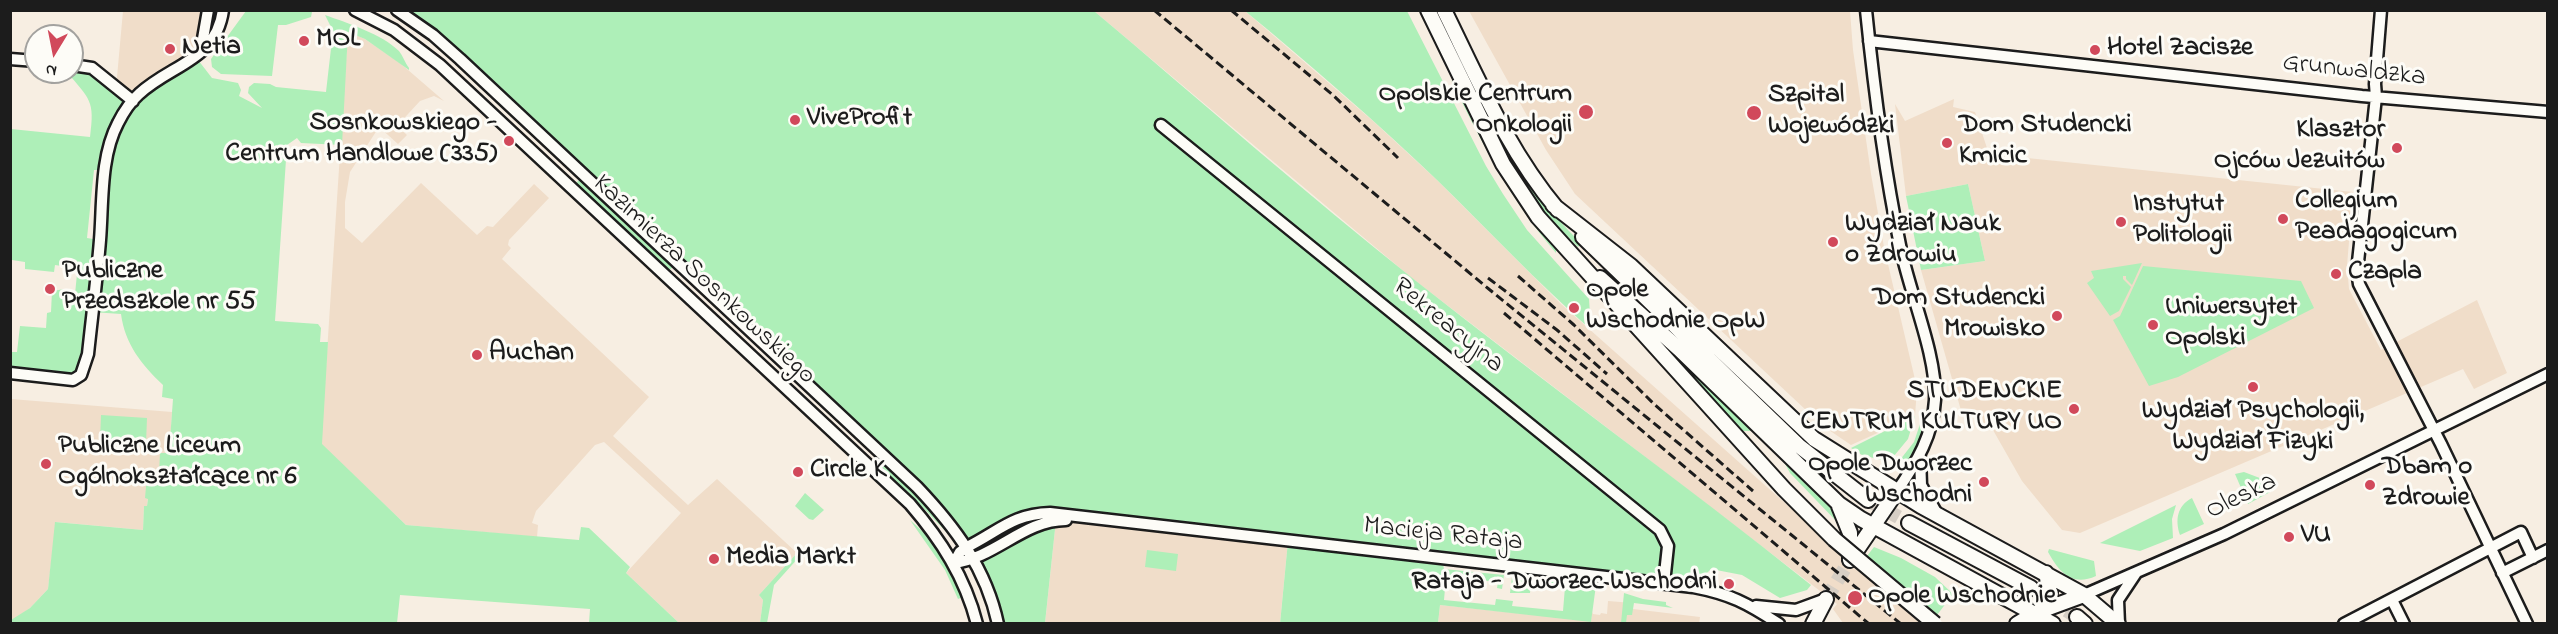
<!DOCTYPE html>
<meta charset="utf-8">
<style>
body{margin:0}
#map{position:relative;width:2558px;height:634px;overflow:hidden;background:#f7eee2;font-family:"Indie Flower",sans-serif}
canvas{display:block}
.frame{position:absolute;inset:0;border:12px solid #1c1c1c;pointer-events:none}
.north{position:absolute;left:24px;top:24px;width:60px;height:60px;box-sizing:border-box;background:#fdfcf7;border:2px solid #a3a29f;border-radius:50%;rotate:190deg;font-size:16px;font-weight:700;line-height:24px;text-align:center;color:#1c1c1c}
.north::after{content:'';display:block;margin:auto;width:21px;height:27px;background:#d1495b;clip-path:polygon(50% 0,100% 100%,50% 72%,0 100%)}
</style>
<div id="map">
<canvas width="2558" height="634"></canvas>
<div class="frame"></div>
<div class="north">N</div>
</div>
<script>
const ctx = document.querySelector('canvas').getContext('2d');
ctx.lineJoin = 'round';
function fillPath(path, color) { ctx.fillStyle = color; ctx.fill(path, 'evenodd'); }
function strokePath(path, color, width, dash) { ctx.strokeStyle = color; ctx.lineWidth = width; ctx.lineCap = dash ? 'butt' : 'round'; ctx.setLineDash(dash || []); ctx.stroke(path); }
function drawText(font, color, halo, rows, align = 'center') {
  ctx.font = font + ' "Indie Flower",sans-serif'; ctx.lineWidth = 6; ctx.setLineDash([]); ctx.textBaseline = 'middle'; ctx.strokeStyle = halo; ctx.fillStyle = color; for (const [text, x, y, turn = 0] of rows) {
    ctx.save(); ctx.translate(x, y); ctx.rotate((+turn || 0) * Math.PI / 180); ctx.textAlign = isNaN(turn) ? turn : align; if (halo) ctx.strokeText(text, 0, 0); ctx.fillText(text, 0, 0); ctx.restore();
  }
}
fillPath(new Path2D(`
 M 123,11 L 208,11 L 203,44 L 133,101 L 116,88 Z
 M 1094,11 L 1245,11 L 1373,121 L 1438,181 L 1561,304 L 1920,623 L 1843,623 L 1833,609 L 1837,604 L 1413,279 Z
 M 1469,11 L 1850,11 L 1853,50 L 1871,174 L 1884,247 L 1917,388 L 1915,416 L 1851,445 L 1823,426 L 1575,194 L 1546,150 Z
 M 348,31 L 365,39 L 400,63 L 444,101 L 434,96 L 420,101 L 397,126 L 407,135 L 398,144 L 379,127 L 350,172 L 345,202 L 345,228 L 362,243 L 421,183 L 477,235 L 487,226 L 493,227 L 534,184 L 549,198 L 509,240 L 508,245 L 511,248 L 502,259 L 649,397 L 613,436 L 688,505 L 717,479 L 797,553 L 759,595 L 763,600 L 760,623 L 679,623 L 626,573 L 681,513 L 604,442 L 595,445 L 536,511 L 532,523 L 538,525 L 537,537 L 406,525 L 321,444 Z
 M 1954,99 L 1953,107 L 1975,112 L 1989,154 L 2353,192 L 2347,266 L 2349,289 L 2381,350 L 2477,300 L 2507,373 L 2474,389 L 2463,369 L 2080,533 L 2062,530 L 2022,481 L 1993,430 L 1977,418 L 1962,414 L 1921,270 L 1985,261 L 1968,184 L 1906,196 L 1895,104 L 1905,121 Z
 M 11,399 L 172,412 L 168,475 L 148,498 L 147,506 L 144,506 L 143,530 L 56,522 L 48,589 L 31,607 L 11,623 Z
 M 1093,519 L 1288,541 L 1280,623 L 1045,624 L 1056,520 Z
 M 1608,601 L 1633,603 L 1633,609 L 1700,617 L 1699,624 L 1438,624 L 1440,605 L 1591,621 L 1592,612 L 1593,614 L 1600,615 L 1601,613 L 1607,614 Z`), '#f0ddc9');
fillPath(new Path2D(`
 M 303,11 L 312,12 L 311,17 L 286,25 L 278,25 L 272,76 L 221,74 L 212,67 L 211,59 L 246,11 Z
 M 407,11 L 1094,11 C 1201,101 1306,194 1416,281 C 1546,384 1681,481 1811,585 L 1807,590 L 1780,598 L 1742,575 L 1711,569 L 1693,587 L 1442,559 L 1444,569 L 1504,575 L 1502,589 L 1497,588 L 1498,582 L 1446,577 L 1444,600 L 1495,605 L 1496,599 L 1513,601 L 1512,606 L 1563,611 L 1565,587 L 1531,583 L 1530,593 L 1510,593 L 1512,577 L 1596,585 L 1591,622 L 1440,605 L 1438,623 L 1280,624 L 1288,541 L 1033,514 L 967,547 L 956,530 Z
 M 1245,11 L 1407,11 L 1486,166 L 1503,194 L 1527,230 L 1589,299 L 1591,330 C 1537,282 1488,230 1437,180 C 1375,121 1311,65 1245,11 Z
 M 1434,11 L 1438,11 C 1479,93 1514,179 1581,243 L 1578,247 L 1539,208 L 1511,166 Z
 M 325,15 C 347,23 382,34 399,51 C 403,56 405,63 409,68 L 409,70 L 365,39 L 348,32 L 342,145 L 301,143 L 297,138 L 287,145 L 275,321 L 318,324 L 321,328 L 320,342 L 328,342 L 322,444 L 406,525 L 579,540 L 581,527 L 589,528 L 630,567 L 626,573 L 679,623 L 589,623 L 590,609 L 400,595 L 397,623 L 11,623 L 11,620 L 30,608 L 48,589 L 55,522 L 143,530 L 144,506 L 147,506 L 148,499 L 145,498 L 147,475 L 159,474 L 160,453 L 169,453 L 173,399 L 162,397 L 163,385 C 141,364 125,344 121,314 L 92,312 L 81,375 L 11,374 L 10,352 L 17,352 L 20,326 L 46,328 L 47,313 L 51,312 L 52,291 L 65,289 L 65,293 L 75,294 L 77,274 L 81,275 L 81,269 L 55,265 L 54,272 L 25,269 L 25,262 L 12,260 L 10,262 L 11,129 L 90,137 C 95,100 90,100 67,72 L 72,72 L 72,65 L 80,65 L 133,101 L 195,56 L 212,78 L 238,83 L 241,90 L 239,96 L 262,108 L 248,93 L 249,87 L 254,83 L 270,84 L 276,87 L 326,92 L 333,31 ZM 94,170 L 106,170 L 99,240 L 87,238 Z
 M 1451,80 C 1474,110 1488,148 1506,181 C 1520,205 1538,227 1556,247 L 1556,253 C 1510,199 1482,143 1451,80 Z
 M 580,179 L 673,267 L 668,271 L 575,184 Z
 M 1968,184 L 1985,261 L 1921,270 L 1906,196 Z
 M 2142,263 L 2132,285 L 2126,279 L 2126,276 L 2123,276 L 2123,279 L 2131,287 L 2119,311 L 2110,316 L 2087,283 L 2094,278 L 2091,271 Z
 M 2143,266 L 2301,281 L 2314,308 L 2178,377 L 2149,386 L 2113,320 L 2120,316 Z
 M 1634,313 L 1753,431 L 1742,431 L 1686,369 L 1684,370 Z
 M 1925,409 C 1929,429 1915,455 1903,471 L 1896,465 L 1914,442 Z
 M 101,415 L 147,418 L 146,444 L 100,441 Z
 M 1915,416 L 1908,439 L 1889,462 L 1862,455 L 1851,448 Z
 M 877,457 L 933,511 L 954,540 L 907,491 L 872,461 Z
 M 1784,462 L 1835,509 L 1840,525 L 1790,473 Z
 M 2244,472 L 2265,480 L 2272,491 L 2248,504 L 2235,474 Z
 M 805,493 L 824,510 L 813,520 L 809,519 L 795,506 Z
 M 2192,498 L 2204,524 L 2180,535 C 2175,520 2177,506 2192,498 Z
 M 2176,505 L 2172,519 L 2173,538 L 2140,551 L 2100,543 Z
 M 910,520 L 931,539 L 947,563 L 963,597 L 958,599 L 945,570 Z
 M 1056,520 L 1045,623 L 998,623 L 975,558 Z
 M 1874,547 L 1901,558 L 1935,577 L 1953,594 L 1937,615 L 1867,556 Z
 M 2049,549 L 2094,561 L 2096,576 C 2072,587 2059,572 2048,552 Z
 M 1147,550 L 1178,554 L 1176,571 L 1145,567 Z
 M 797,553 L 800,556 L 774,585 L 767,623 L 760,623 L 763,600 L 759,595 Z
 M 1624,593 L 1643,599 L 1666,602 L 1666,605 L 1673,608 L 1634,603 L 1632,615 L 1627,615 L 1626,623 L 1621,623 Z`), '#aeefb8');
strokePath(new Path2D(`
 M 1868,500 L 1909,523
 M 2031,588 L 2077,617
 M 1826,599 L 1850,560`), '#d6cec4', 14, [14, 7]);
const minor = new Path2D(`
 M 355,10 L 394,30 L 440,65 L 910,504 C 941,540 965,577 977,624
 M 397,10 L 433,35 L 460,59 L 917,487 C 955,527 986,568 998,624
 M 1866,10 C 1874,89 1884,168 1900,245 C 1909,292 1937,354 1935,400 C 1933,435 1917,462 1897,491
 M 2381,10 L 2375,84 L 2376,97 L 2357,271 L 2359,284 L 2441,444 L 2527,624
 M 1869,41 L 2362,96 L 2548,112
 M 201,50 L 208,10
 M 10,59 L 36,61
 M 72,65 L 92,68 L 133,101
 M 1161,125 L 1660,530 L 1668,546 L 1664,583
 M 10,373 L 73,380 L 81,375 L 88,354 C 92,316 97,278 100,240 C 103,203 100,157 118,123 C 123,113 130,102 139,94 C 171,64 216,61 223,10
 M 1920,457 L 1921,485 L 1937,514
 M 954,563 L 960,552 L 967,547 C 999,531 1013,514 1050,513 L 1693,587 C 1730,594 1747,603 1779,624
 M 954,563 C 995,558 1024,520 1066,520
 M 2502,573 L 2548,550
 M 2084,595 L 2224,534 L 2548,374
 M 2392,600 L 2404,624
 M 1756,606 L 1796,610 L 1826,599
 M 2119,624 L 2118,600 L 2136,573
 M 2344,624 L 2521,532 L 2533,558`);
const major = new Path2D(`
 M 1428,10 L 1503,164 L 1538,217 L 1784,489 L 1834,539
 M 1444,10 C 1478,79 1508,151 1558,210
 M 1553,205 L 1631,266 L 1814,439 L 1921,506 L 2084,595 L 2118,624
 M 1583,237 L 1799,446 L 1868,500
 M 1600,278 L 1679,349 L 1839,504 L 1861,519 L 2053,624
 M 1839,506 L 1850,533 L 1850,559
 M 1909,523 L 2031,588
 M 1850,560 L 1897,491
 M 2040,611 L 2050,593 L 2046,573
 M 2077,617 L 2085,624
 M 1813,624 L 1826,599
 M 2017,624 L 2035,613 L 2084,595`);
strokePath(minor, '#1c1c1c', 15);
strokePath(major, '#1c1c1c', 18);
strokePath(minor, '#fdfcf7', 10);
strokePath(major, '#fdfcf7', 14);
strokePath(new Path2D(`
 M 1154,10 L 1490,290 L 1901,624
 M 1231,10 L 1333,95 L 1398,158
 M 1518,276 L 1574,325 L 1655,405 L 1753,491
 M 1488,278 L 1557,330 L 1607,374
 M 1504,313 L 1869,624`), '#1c1c1c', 3, [9, 4.5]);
const majorBridge = new Path2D(`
 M 1834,539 L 1935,624`);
strokePath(majorBridge, '#1c1c1c', 18, []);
strokePath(majorBridge, '#fdfcf7', 14);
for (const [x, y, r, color] of [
 [304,41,6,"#d1495b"],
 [170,49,6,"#d1495b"],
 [2095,50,6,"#d1495b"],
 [1586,112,8,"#d1495b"],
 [1754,113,8,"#d1495b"],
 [795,120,6,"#d1495b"],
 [509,141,6,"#d1495b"],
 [1947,143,6,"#d1495b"],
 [2397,148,6,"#d1495b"],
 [2283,219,6,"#d1495b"],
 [2121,222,6,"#d1495b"],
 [1833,242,6,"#d1495b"],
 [2336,274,6,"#d1495b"],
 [50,289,6,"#d1495b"],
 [1574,308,6,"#d1495b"],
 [2057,316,6,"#d1495b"],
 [2153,325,6,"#d1495b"],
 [477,355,6,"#d1495b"],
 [2253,387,6,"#d1495b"],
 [2074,409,6,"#d1495b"],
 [46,464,6,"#d1495b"],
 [798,472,6,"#d1495b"],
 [1984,482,6,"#d1495b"],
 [2370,485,6,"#d1495b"],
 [2289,537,6,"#d1495b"],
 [714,559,6,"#d1495b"],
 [1729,584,6,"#d1495b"],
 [1855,598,8,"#d1495b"]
]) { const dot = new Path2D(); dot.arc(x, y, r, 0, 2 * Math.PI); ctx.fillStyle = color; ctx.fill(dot); strokePath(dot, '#fdfcf7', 2); }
drawText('bold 27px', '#1c1c1c', '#fdfcf7', [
 ["MOL",316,41],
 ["Netia",182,49],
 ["Hotel Zacisze",2107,50],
 ["Opolskie Centrum",1572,96,"right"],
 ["Onkologii",1572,127,"right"],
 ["Szpital",1768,97],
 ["Wojewódzki",1768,128],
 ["ViveProfit",807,120],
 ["Sosnkowskiego -",497,125,"right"],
 ["Centrum Handlowe (335)",497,156,"right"],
 ["Dom Studencki",1959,127],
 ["Kmicic",1959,158],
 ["Klasztor",2385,132,"right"],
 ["Ojców Jezuitów",2385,163,"right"],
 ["Collegium",2295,203],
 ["Peadagogicum",2295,234],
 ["Instytut",2133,206],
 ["Politologii",2133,237],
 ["Wydział Nauk",1845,226],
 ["o Zdrowiu",1845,257],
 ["Publiczne",62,273],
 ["Przedszkole nr 55",62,304],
 ["Czapla",2348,274],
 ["Opole",1586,292],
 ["Wschodnie OpW",1586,323],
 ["Dom Studencki",2045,300,"right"],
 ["Mrowisko",2045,331,"right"],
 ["Uniwersytet",2165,309],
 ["Opolski",2165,340],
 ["Auchan",489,355],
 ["STUDENCKIE",2062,393,"right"],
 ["CENTRUM KULTURY UO",2062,424,"right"],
 ["Wydział Psychologii,",2253,413,"center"],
 ["Wydział Fizyki",2253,444,"center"],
 ["Publiczne Liceum",58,448],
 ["Ogólnokształcące nr 6",58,479],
 ["Opole Dworzec",1972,466,"right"],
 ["Wschodni",1972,497,"right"],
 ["Dbam o",2382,469],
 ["Zdrowie",2382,500],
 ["Circle K",810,472],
 ["VU",2301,537],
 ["Media Markt",726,559],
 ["Rataja - Dworzec Wschodni",1717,584,"right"],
 ["Opole Wschodnie",1868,598]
], 'left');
drawText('27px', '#1c1c1c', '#fdfcf7', [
 ["Grunwaldzka",2354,72,6],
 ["Kazimierza Sosnkowskiego",703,281,43],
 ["Rekreacyjna",1447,327,39],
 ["Oleska",2242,498,-26],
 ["Macieja Rataja",1443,536,6]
]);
</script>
